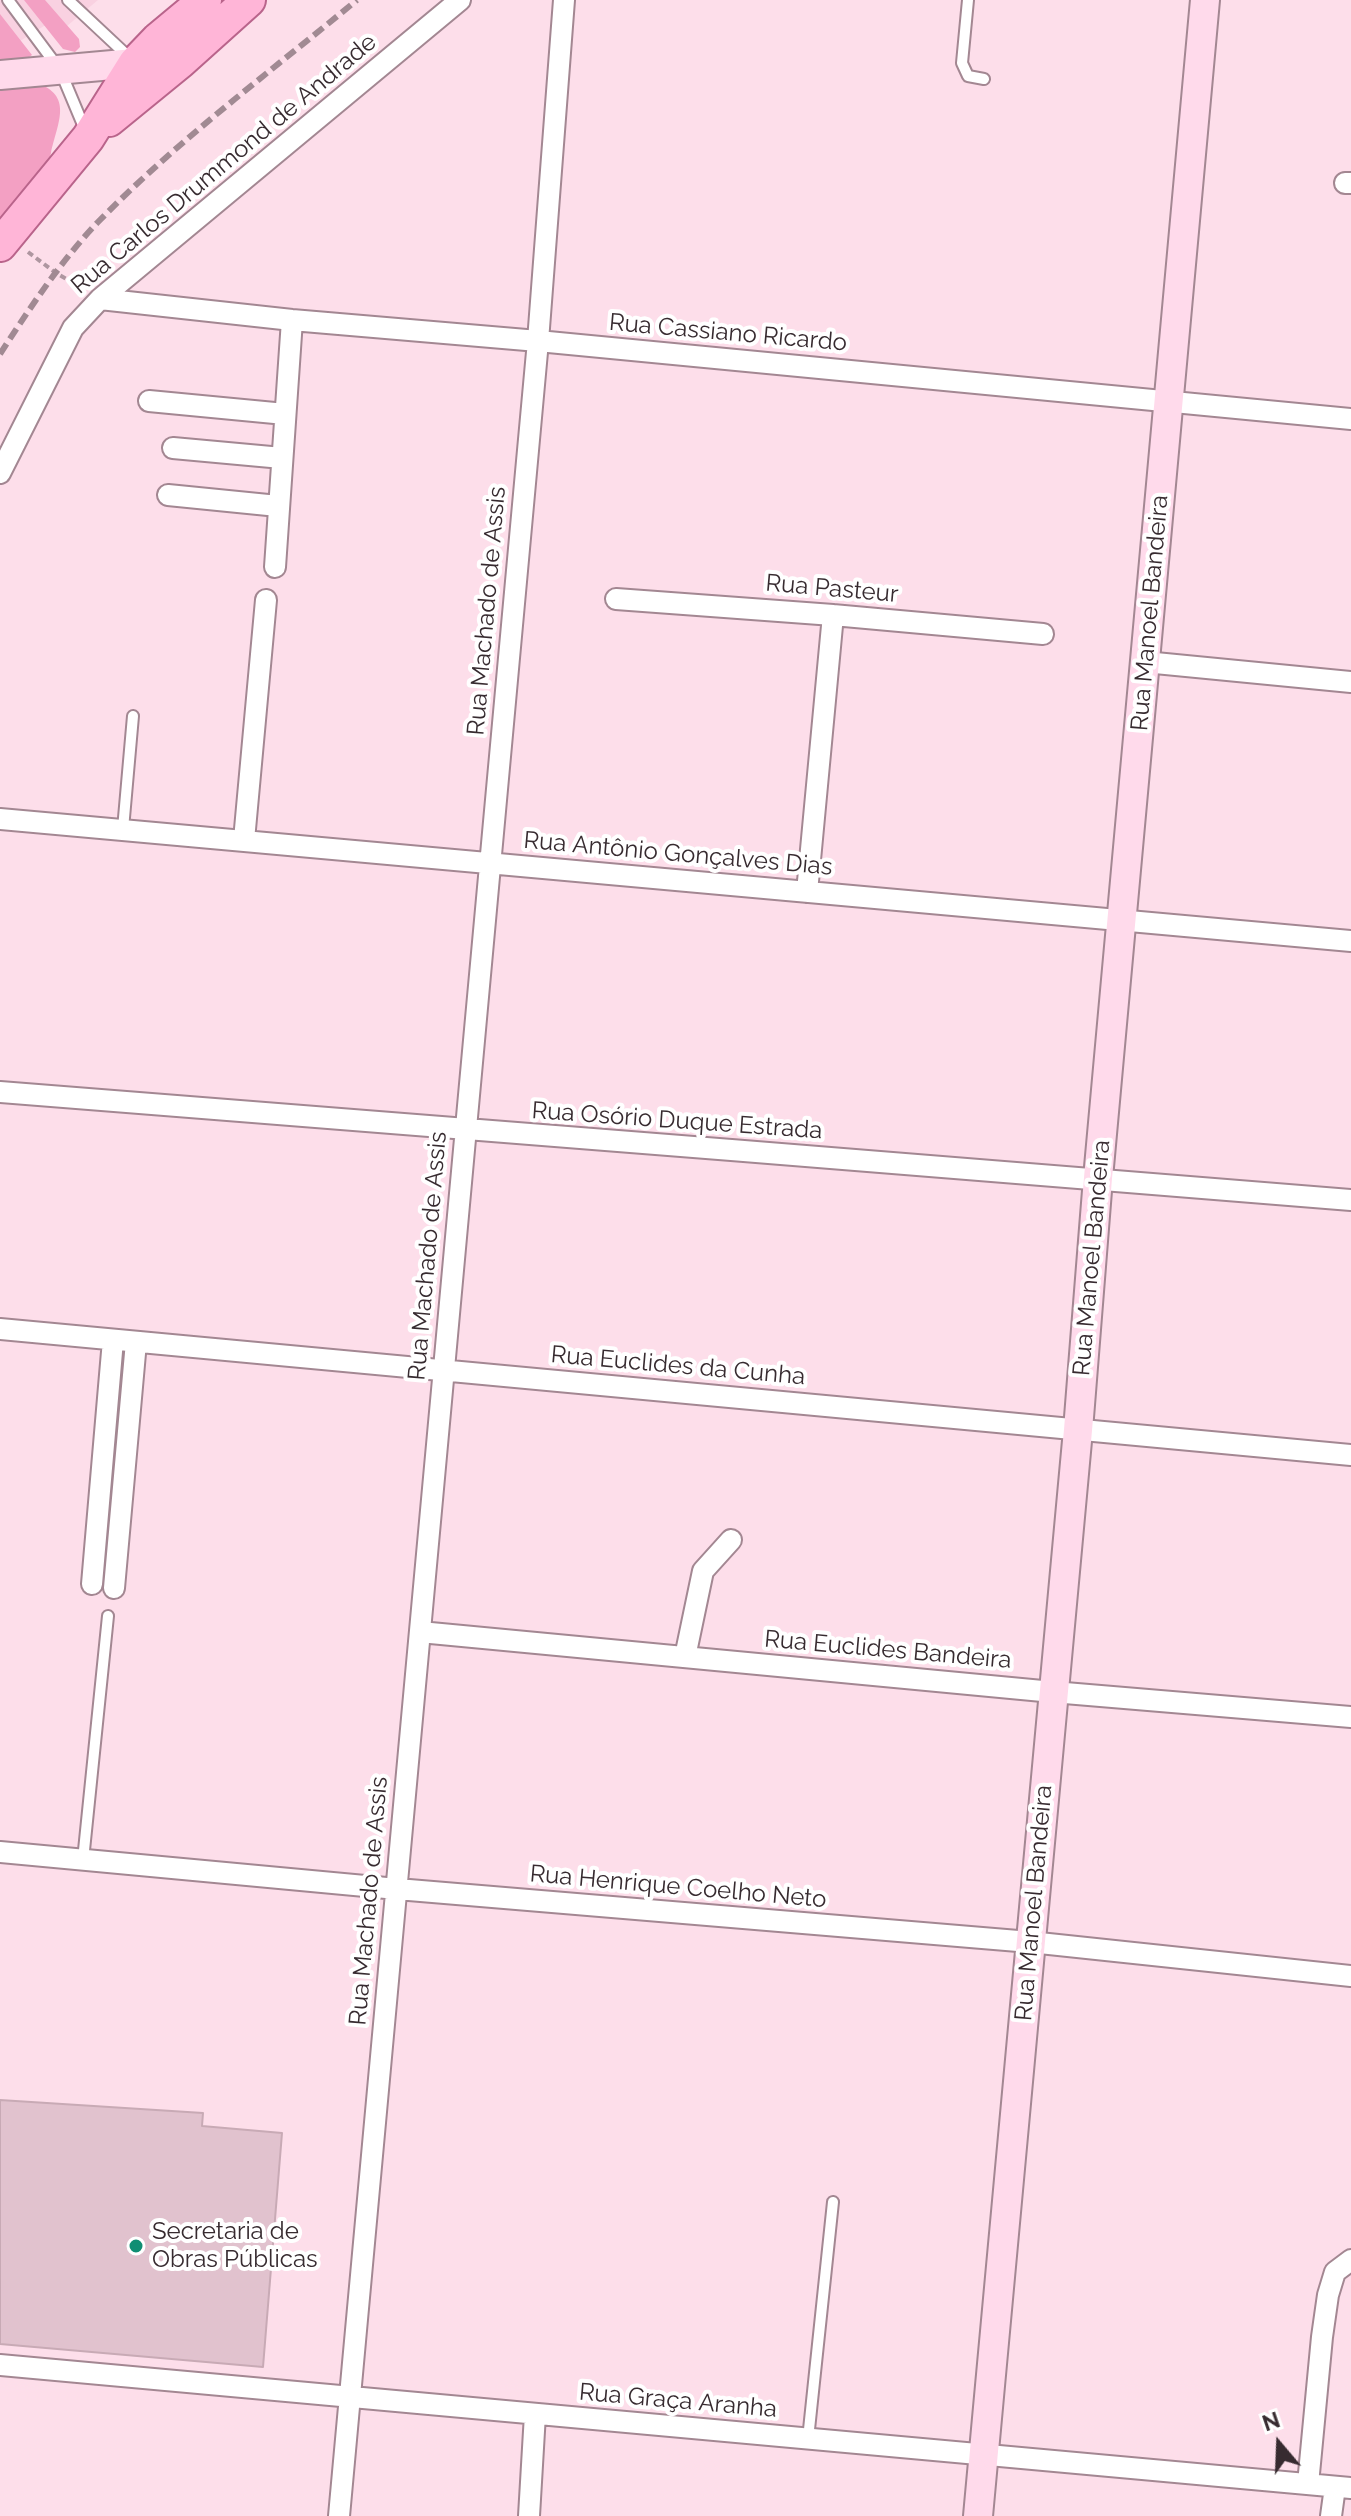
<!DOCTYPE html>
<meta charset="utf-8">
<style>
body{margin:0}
#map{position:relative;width:1351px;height:2516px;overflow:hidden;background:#fddeea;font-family:Raleway,sans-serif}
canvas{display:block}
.north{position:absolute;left:1239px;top:2404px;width:80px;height:80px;-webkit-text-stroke:6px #fff;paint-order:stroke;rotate:341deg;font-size:22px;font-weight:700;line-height:32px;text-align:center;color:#372b30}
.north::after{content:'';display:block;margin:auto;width:28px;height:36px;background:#372b30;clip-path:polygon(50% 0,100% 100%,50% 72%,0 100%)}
</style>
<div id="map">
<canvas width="1351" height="2516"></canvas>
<div class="north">N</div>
</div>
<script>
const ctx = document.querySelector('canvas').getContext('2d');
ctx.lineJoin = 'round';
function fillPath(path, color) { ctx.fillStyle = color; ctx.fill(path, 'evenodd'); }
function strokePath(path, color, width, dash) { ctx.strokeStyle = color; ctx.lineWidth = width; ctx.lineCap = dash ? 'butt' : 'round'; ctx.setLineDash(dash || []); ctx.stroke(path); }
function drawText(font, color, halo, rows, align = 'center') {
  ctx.font = font + ' Raleway,sans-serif'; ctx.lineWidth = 8; ctx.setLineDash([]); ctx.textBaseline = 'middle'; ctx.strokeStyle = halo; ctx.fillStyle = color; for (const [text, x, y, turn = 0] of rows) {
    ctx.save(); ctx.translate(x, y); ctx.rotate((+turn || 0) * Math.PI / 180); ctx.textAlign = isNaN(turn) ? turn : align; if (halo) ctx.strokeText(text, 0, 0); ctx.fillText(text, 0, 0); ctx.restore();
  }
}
fillPath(new Path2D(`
 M 0,0 L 98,0 L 67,26 L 44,26 L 20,41 L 0,41 Z`), '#f9d1e1');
fillPath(new Path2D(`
 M 24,0 L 45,0 L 79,39 L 80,47 L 75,52 L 63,49 Z
 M 0,14 L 32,55 L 21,63 L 0,66 Z
 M 40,84 C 73,98 57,124 51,153 L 49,160 L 0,220 L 0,88 Z`), '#f3a0c3');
const building = new Path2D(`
 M 0,2100 L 203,2113 L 202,2126 L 282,2133 L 263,2367 L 0,2344 Z`);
fillPath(building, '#e1c2ce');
strokePath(building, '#c8aab5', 2);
const lane = new Path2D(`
 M 8,0 L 60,70 L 86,132
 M 68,0 L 131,59
 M 968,0 L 962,63 L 968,76 L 984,79
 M 123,829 L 133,716
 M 83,1860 L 108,1616
 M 808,2439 L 833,2202`);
const street = new Path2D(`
 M 1345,183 L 1351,183
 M 100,299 L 292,320 L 538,341 L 1351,419
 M 149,401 L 285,414
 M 173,448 L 282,458
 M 0,473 L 73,328 L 100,299 L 460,0
 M 168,495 L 278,506
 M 275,567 L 292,320
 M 616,599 L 833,615 L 1043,634
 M 1145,662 L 1351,682
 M 0,819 L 1351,941
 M 244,840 L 266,600
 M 807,892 L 833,615
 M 0,1092 C 450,1130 901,1161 1351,1200
 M 0,1329 L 1351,1455
 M 92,1584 L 113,1340
 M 114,1588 L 136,1342
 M 420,1632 L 1053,1692 L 1351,1717
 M 685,1657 L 703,1571 L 731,1540
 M 0,1852 L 397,1889 L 1030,1942 L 1351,1976
 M 0,2365 L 1351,2488
 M 1308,2484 L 1322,2337 L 1328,2295 L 1335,2272 L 1351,2260
 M 339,2516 L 538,341 L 564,0
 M 529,2516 L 535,2414
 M 1331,2516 L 1335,2487`);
const secondary = new Path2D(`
 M 0,75 L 135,63
 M 978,2516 L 1078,1430 L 1098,1178 L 1205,0`);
const primary = new Path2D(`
 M 109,120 L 180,62 L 249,0
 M 0,245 L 88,138 L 135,63 L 158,39 L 205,0`);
strokePath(lane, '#a38792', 14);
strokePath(street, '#a38792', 24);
strokePath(secondary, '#a38792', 32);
strokePath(primary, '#b9648b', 36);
strokePath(new Path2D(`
 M 28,252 L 56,273 L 84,289`), '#ae96a0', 4, [6, 4]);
strokePath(lane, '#fff', 10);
strokePath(street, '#fff', 20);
strokePath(secondary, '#ffdaeb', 28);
strokePath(primary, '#ffb5d7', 32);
strokePath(new Path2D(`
 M 0,354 C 30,308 60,262 98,222 C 177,141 270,72 357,0`), '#a18a93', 6, [12, 6]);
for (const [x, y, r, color] of [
 [136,2246,8,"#108e73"]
]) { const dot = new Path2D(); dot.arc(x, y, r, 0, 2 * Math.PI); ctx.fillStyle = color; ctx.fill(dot); strokePath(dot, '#fff', 3); }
drawText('24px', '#372b30', '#fff', [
 ["Rua Carlos Drummond de Andrade",224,164,-40],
 ["Rua Cassiano Ricardo",728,333,5],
 ["Rua Pasteur",832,589,5],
 ["Rua Machado de Assis",487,611,-85],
 ["Rua Manoel Bandeira",1150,613,-85],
 ["Rua Antônio Gonçalves Dias",678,854,5],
 ["Rua Osório Duque Estrada",677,1121,4],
 ["Rua Machado de Assis",428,1256,-85],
 ["Rua Manoel Bandeira",1092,1258,-85],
 ["Rua Euclides da Cunha",678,1366,5],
 ["Rua Euclides Bandeira",888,1650,5],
 ["Rua Henrique Coelho Neto",678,1887,5],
 ["Rua Machado de Assis",369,1901,-85],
 ["Rua Manoel Bandeira",1034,1903,-85],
 ["Rua Graça Aranha",678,2401,5]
]);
drawText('24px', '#372b30', '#fff', [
 ["Secretaria de",152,2232],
 ["Obras Públicas",152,2260]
], 'left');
</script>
